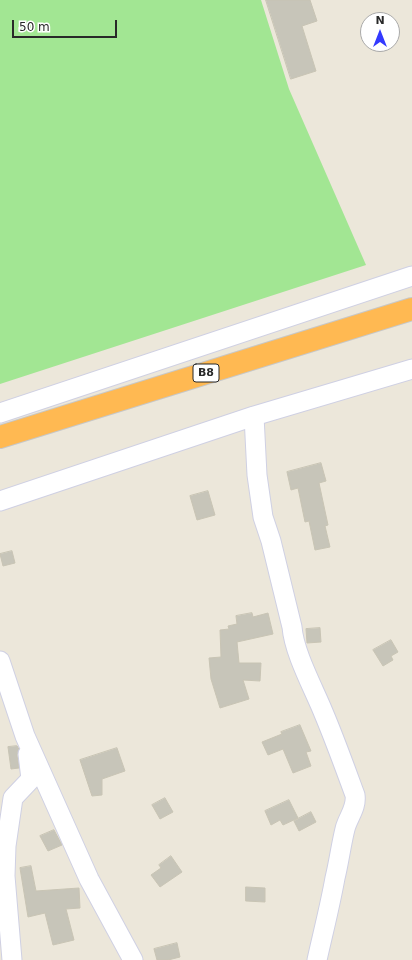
<!DOCTYPE html>
<style>
body{margin:0}
#map{position:relative;width:412px;height:960px;overflow:hidden;background:#ece7da;font-family:"DejaVu Sans",sans-serif}
canvas{display:block}
.north{position:absolute;left:360px;top:12px;width:40px;height:40px;box-sizing:border-box;background:#fff;border:1px solid #a9a9a9;border-radius:50%;rotate:0deg;font-size:11px;font-weight:700;line-height:16px;text-align:center;color:#292929}
.north::after{content:'';display:block;margin:auto;width:14px;height:18px;background:#343aff;clip-path:polygon(50% 0,100% 100%,50% 72%,0 100%)}
.scale{position:absolute;left:12px;top:20px;width:105px;height:18px;box-sizing:border-box;border:2px solid #292929;border-top:0;padding-left:5px;font-size:12px;line-height:14px;white-space:nowrap;color:#292929;-webkit-text-stroke:3px #fff;paint-order:stroke}
</style>
<div id="map">
<canvas width="412" height="960"></canvas>
<div class="north">N</div>
<div class="scale">50 m</div>
</div>
<script>
const ctx = document.querySelector('canvas').getContext('2d');
ctx.lineJoin = 'round';
function fillPath(path, color) { ctx.fillStyle = color; ctx.fill(path, 'evenodd'); }
function strokePath(path, color, width, dash) { ctx.strokeStyle = color; ctx.lineWidth = width; ctx.lineCap = dash ? 'butt' : 'round'; ctx.setLineDash(dash || []); ctx.stroke(path); }
function drawText(font, color, halo, rows, align = 'center') {
  ctx.font = font + ' "DejaVu Sans",sans-serif'; ctx.lineWidth = 3.5; ctx.setLineDash([]); ctx.textBaseline = 'middle'; ctx.strokeStyle = halo; ctx.fillStyle = color; for (const [text, x, y, turn = 0] of rows) {
    ctx.save(); ctx.translate(x, y); ctx.rotate((+turn || 0) * Math.PI / 180); ctx.textAlign = isNaN(turn) ? turn : align; if (halo) ctx.strokeText(text, 0, 0); ctx.fillText(text, 0, 0); ctx.restore();
  }
}
fillPath(new Path2D(`
 M 0,0 L 261,0 L 289,89 L 366,265 L 0,384 Z`), '#a2e693');
const building = new Path2D(`
 M 266,0 L 310,0 L 317,21 L 302,26 L 316,71 L 291,79 Z
 M 321,463 L 326,481 L 319,483 L 328,525 L 325,526 L 330,547 L 315,550 L 309,521 L 305,522 L 298,488 L 291,490 L 287,472 Z
 M 208,491 L 215,515 L 197,520 L 190,496 Z
 M 12,551 L 15,563 L 3,566 L 0,554 Z
 M 252,613 L 253,617 L 268,613 L 273,634 L 237,642 L 239,663 L 261,663 L 260,681 L 243,680 L 249,699 L 220,708 L 211,679 L 209,658 L 221,657 L 220,630 L 229,629 L 228,626 L 237,624 L 236,616 Z
 M 320,628 L 321,642 L 307,643 L 306,629 Z
 M 391,640 L 398,652 L 391,656 L 393,660 L 383,666 L 373,650 Z
 M 300,725 L 311,751 L 306,752 L 311,766 L 293,773 L 283,749 L 268,755 L 262,742 L 282,734 L 281,732 Z
 M 17,746 L 19,749 L 17,755 L 19,768 L 11,769 L 8,747 Z
 M 117,748 L 125,771 L 102,779 L 102,795 L 92,796 L 80,760 Z
 M 165,798 L 173,812 L 160,819 L 152,805 Z
 M 289,800 L 298,818 L 283,825 L 280,820 L 271,825 L 265,811 Z
 M 311,812 L 316,822 L 299,831 L 294,821 Z
 M 54,830 L 62,845 L 48,851 L 40,836 Z
 M 171,856 L 182,872 L 160,887 L 151,875 L 161,868 L 159,865 Z
 M 31,866 L 36,891 L 79,888 L 80,908 L 66,909 L 74,940 L 53,945 L 45,913 L 28,917 L 20,868 Z
 M 246,887 L 265,888 L 265,902 L 246,901 Z
 M 177,943 L 180,957 L 168,960 L 157,960 L 154,949 Z`);
fillPath(building, '#c7c5b9');
strokePath(building, '#c8c4b4', 1);
const minor = new Path2D(`
 M 0,413 L 412,276
 M 254,416 L 257,475 L 263,517 L 271,541 L 292,627 C 294,653 314,689 324,714 C 335,740 345,768 355,795 C 357,808 348,817 345,829 C 341,845 339,862 335,878 C 330,906 323,933 317,960
 M 0,501 L 254,416 L 412,369
 M 0,661 L 25,736 L 89,879 L 133,960
 M 12,960 L 5,876 L 6,846 L 13,798 L 31,779 L 28,754`);
const highway = new Path2D(`
 M 0,437 L 412,309`);
strokePath(minor, '#cfd0e3', 21);
strokePath(highway, '#c7c7c7', 24);
strokePath(minor, '#fff', 19);
strokePath(highway, '#ffb952', 22);
for (const [x, y, w] of [
 [206,373,26]
]) { const box = new Path2D(); box.roundRect(x - w / 2, y - 9, w, 18, 3); ctx.fillStyle = '#fff'; ctx.fill(box); strokePath(box, '#292929', 1); }
drawText('bold 11px', '#292929', null, [
 ["B8",206,373]
]);
</script>
